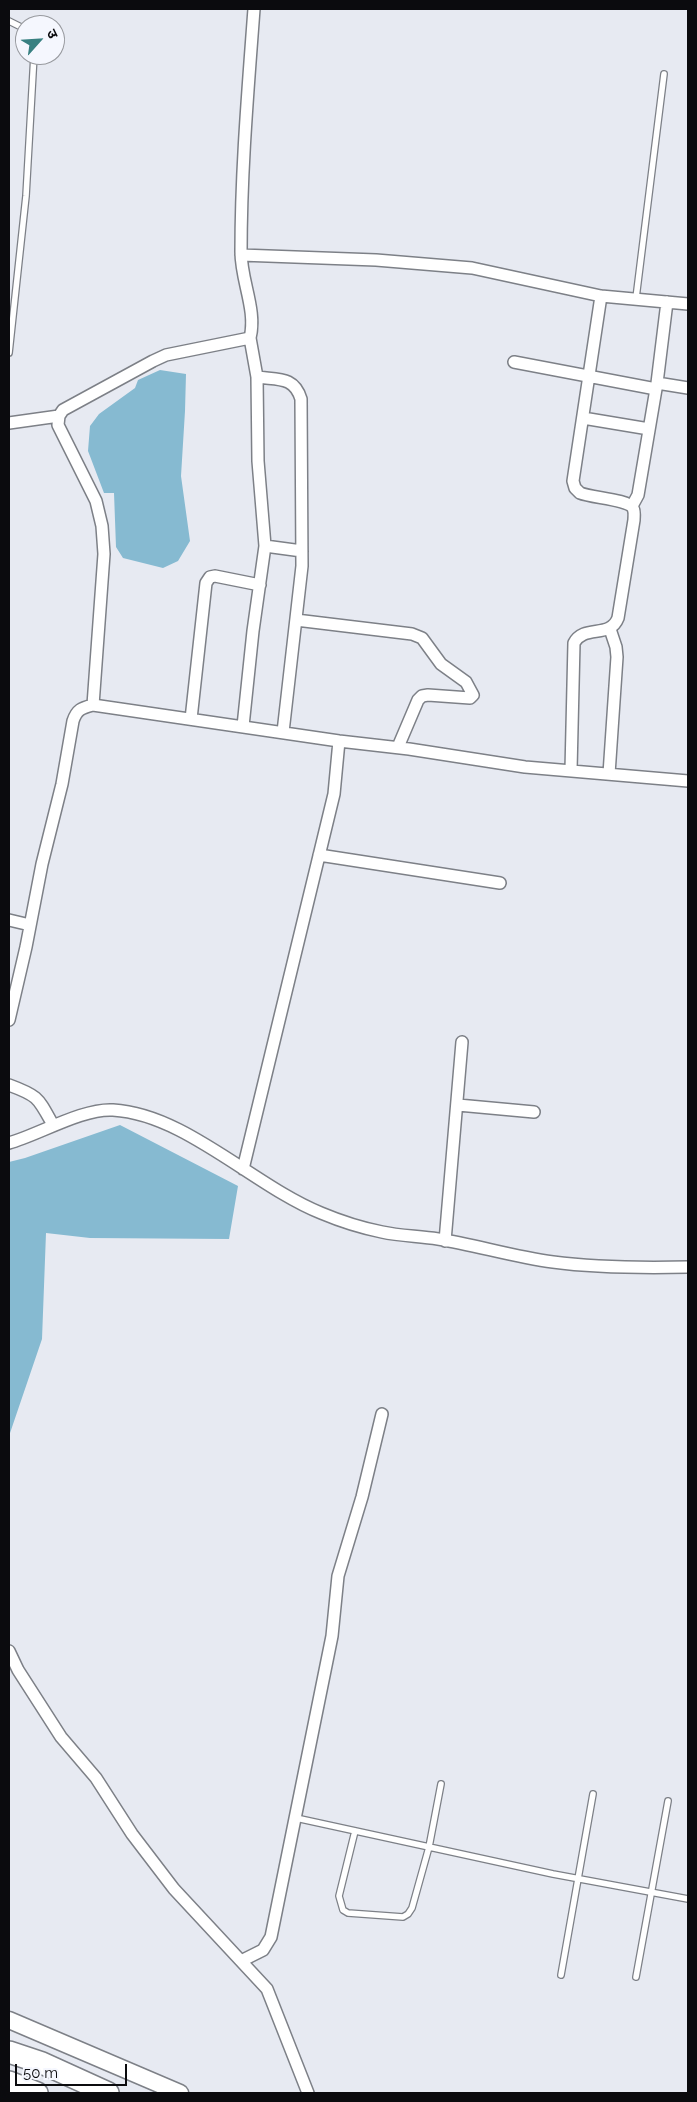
<!DOCTYPE html>
<meta charset="utf-8">
<style>
body{margin:0}
#map{position:relative;width:697px;height:2102px;overflow:hidden;background:#e7eaf2;font-family:Raleway,"Noto Sans Devanagari",sans-serif}
canvas{display:block}
.frame{position:absolute;inset:0;border:10px solid #0b0b0e;pointer-events:none}
.north{position:absolute;left:15px;top:15px;width:50px;height:50px;box-sizing:border-box;background:#f5f7fe;border:1px solid #97999e;border-radius:50%;rotate:64deg;font-size:14px;font-weight:700;line-height:20px;text-align:center;color:#0b0b0e}
.north::after{content:'';display:block;margin:auto;width:18px;height:22px;background:#388081;clip-path:polygon(50% 0,100% 100%,50% 72%,0 100%)}
.scale{position:absolute;left:15px;top:2064px;width:112px;height:22px;box-sizing:border-box;border:2px solid #0b0b0e;border-top:0;padding-left:6px;font-size:15px;line-height:18px;white-space:nowrap;color:#0b0b0e;-webkit-text-stroke:4px #f5f7fe;paint-order:stroke}
</style>
<div id="map">
<canvas width="697" height="2102"></canvas>
<div class="frame"></div>
<div class="north">उ</div>
<div class="scale">50 m</div>
</div>
<script>
const ctx = document.querySelector('canvas').getContext('2d');
ctx.lineJoin = 'round';
function fillPath(path, color) { ctx.fillStyle = color; ctx.fill(path, 'evenodd'); }
function strokePath(path, color, width, dash) { ctx.strokeStyle = color; ctx.lineWidth = width; ctx.lineCap = dash ? 'butt' : 'round'; ctx.setLineDash(dash || []); ctx.stroke(path); }
fillPath(new Path2D(`
 M 160,370 L 186,374 L 185,411 L 181,476 L 190,541 L 178,561 L 163,568 L 123,558 L 116,547 L 114,493 L 104,493 L 88,451 L 90,426 L 99,414 L 135,388 L 138,380 Z
 M 120,1125 L 238,1186 L 229,1239 L 90,1238 L 46,1233 L 42,1339 L 9,1436 L 9,1162 L 25,1158 Z`), '#86bad1');
const lane = new Path2D(`
 M 9,21 L 25,29
 M 636,298 L 664,74
 M 9,353 L 26,196 L 34,55
 M 296,1818 L 553,1874 L 688,1899
 M 355,1831 L 339,1896 L 343,1910 L 348,1913 L 403,1917 L 408,1914 L 412,1908 L 429,1847 L 441,1784
 M 561,1975 L 593,1794
 M 636,1977 L 668,1801`);
const street = new Path2D(`
 M 241,255 L 376,260 L 472,268 L 601,296 L 688,304
 M 514,362 L 656,389
 M 257,377 C 278,380 294,376 301,399 L 302,566 L 283,732
 M 657,383 L 688,388
 M 583,418 L 649,429
 M 9,423 L 59,416
 M 632,506 L 638,495 L 657,383 L 667,302
 M 265,546 L 302,551
 M 296,620 L 412,634 L 422,638 L 441,664 L 466,682 L 473,695 L 470,698 L 428,695 L 422,696 L 418,700 L 398,747
 M 93,705 L 104,554 L 102,526 L 96,501 L 58,425 L 59,416 L 63,410 L 153,361 L 166,355 L 250,338 C 257,310 241,281 241,252 C 241,171 248,90 254,9
 M 191,719 L 206,583 L 210,577 L 215,576 L 260,585
 M 243,726 L 253,631 L 265,546 L 258,461 L 257,377 L 250,338
 M 571,770 L 574,643 C 584,624 610,639 618,618 L 634,520 C 634,516 635,512 633,508 C 627,499 592,498 580,493 L 575,488 L 573,481 L 601,296
 M 609,774 L 617,657 L 616,647 L 610,629
 M 319,855 L 500,883
 M 9,920 L 30,925
 M 9,1020 L 26,947 L 42,864 L 62,784 L 73,721 C 77,709 82,708 93,705 L 339,741 L 409,749 L 525,767 L 688,781
 M 9,1085 C 39,1096 38,1098 53,1125
 M 458,1105 L 534,1112
 M 9,1143 C 38,1135 83,1108 113,1110 C 185,1114 254,1186 321,1213 C 340,1221 362,1228 382,1232 C 400,1236 419,1236 438,1239 C 476,1245 514,1257 553,1262 C 598,1268 643,1268 688,1267
 M 243,1169 L 334,794 L 339,741
 M 445,1241 L 462,1042
 M 9,1651 L 18,1670 L 61,1737 L 96,1778 L 132,1834 L 174,1889 L 267,1989 L 308,2093
 M 241,1961 L 263,1950 L 271,1937 L 332,1636 L 338,1576 L 362,1497 L 382,1414`);
const secondary = new Path2D(`
 M 9,2020 L 180,2093`);
const highway = new Path2D(`
 M 9,2052 L 42,2063 L 108,2093
 M 9,2082 L 37,2093`);
strokePath(lane, '#7d8087', 8);
strokePath(street, '#7d8087', 14);
strokePath(secondary, '#7d8087', 19);
strokePath(highway, '#7d8087', 24);
strokePath(lane, '#fff', 5.5);
strokePath(street, '#fff', 11);
strokePath(secondary, '#fff', 16);
strokePath(highway, '#fff', 21);
</script>
